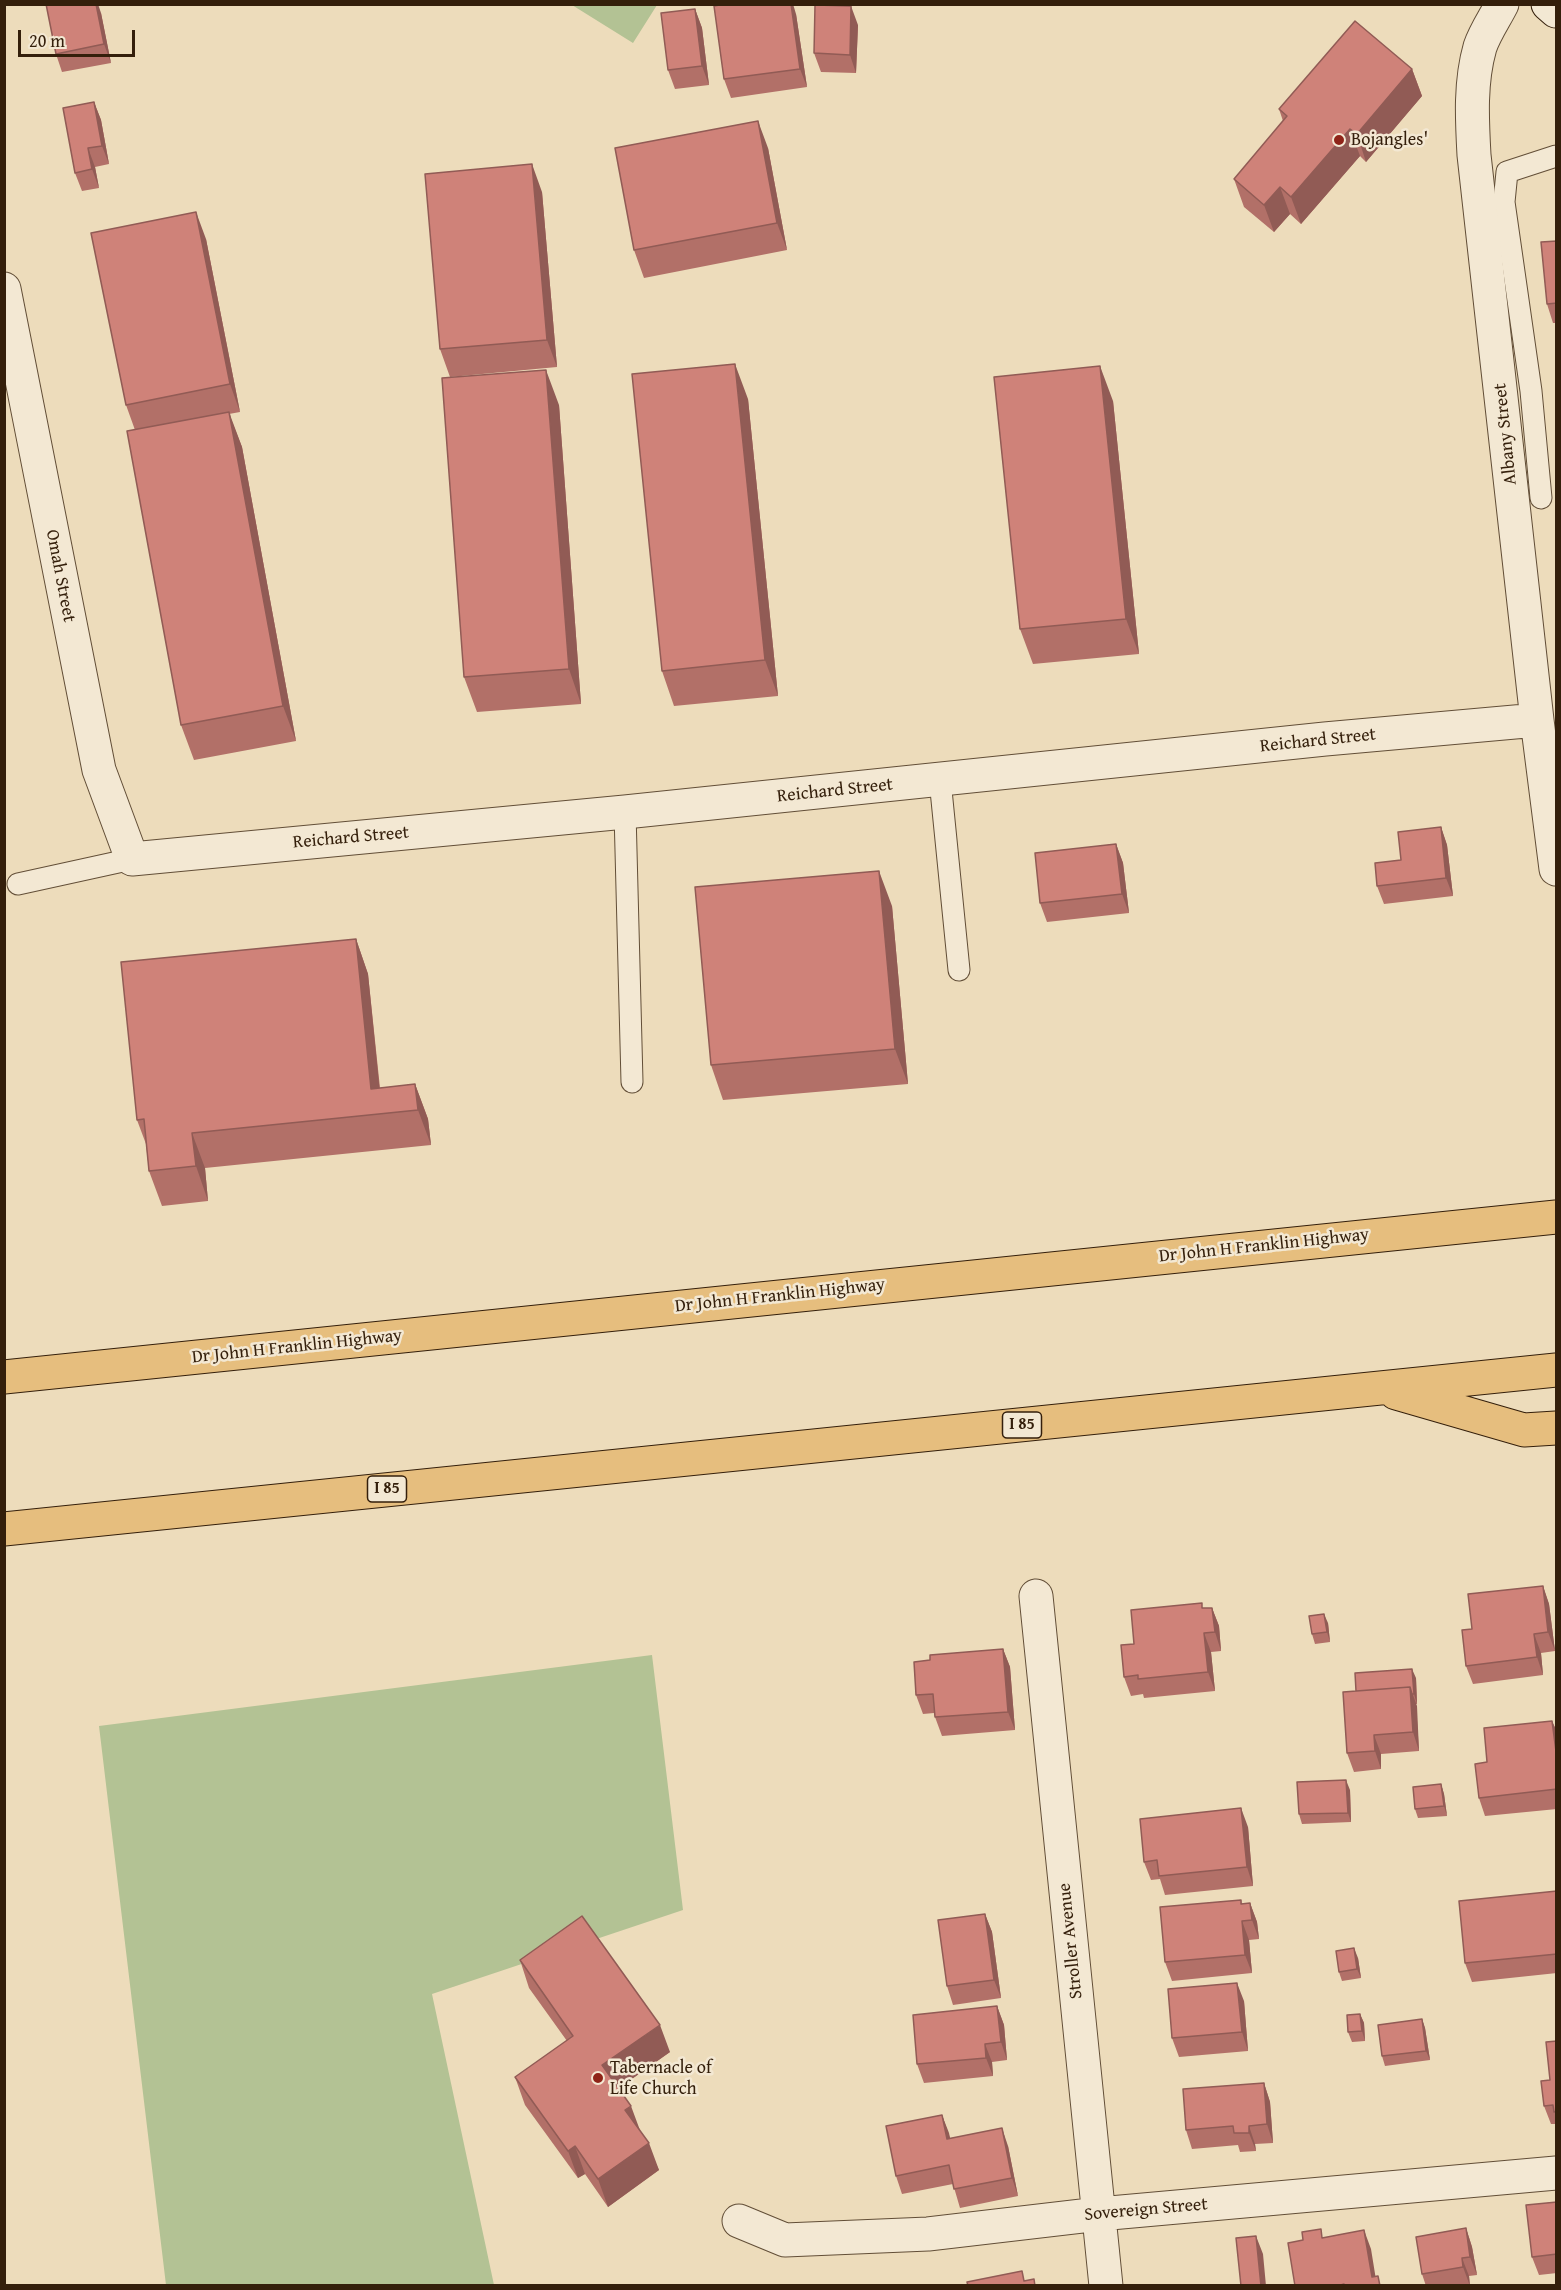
<!DOCTYPE html>
<style>
body{margin:0}
#map{position:relative;width:1561px;height:2290px;overflow:hidden;background:#eddcbb;font-family:"Gentium Book Plus",serif}
canvas{display:block}
.frame{position:absolute;inset:0;border:6px solid #341f0b;pointer-events:none}
.scale{position:absolute;left:18px;top:30px;width:117px;height:27px;box-sizing:border-box;border:3px solid #341f0b;border-top:0;padding-left:8px;font-size:18px;line-height:21px;white-space:nowrap;color:#341f0b;-webkit-text-stroke:4px #f3e8d3;paint-order:stroke}
</style>
<div id="map">
<canvas width="1561" height="2290"></canvas>
<div class="frame"></div>
<div class="scale">20 m</div>
</div>
<script>
const ctx = document.querySelector('canvas').getContext('2d');
ctx.lineJoin = 'round';
function fillPath(path, color) { ctx.fillStyle = color; ctx.fill(path, 'evenodd'); }
function strokePath(path, color, width, dash) { ctx.strokeStyle = color; ctx.lineWidth = width; ctx.lineCap = dash ? 'butt' : 'round'; ctx.setLineDash(dash || []); ctx.stroke(path); }
function drawText(font, color, halo, rows, align = 'center') {
  ctx.font = font + ' "Gentium Book Plus",serif'; ctx.lineWidth = 5; ctx.setLineDash([]); ctx.textBaseline = 'middle'; ctx.strokeStyle = halo; ctx.fillStyle = color; for (const [text, x, y, turn = 0] of rows) {
    ctx.save(); ctx.translate(x, y); ctx.rotate((+turn || 0) * Math.PI / 180); ctx.textAlign = isNaN(turn) ? turn : align; if (halo) ctx.strokeText(text, 0, 0); ctx.fillText(text, 0, 0); ctx.restore();
  }
}
fillPath(new Path2D(`
 M 572,5 L 657,5 L 633,43 Z
 M 652,1655 L 683,1910 L 432,1994 L 494,2285 L 166,2285 L 99,1726 Z`), '#b3c294');
const lane = new Path2D(`
 M 1541,498 L 1531,391 L 1504,202 L 1507,172 L 1556,156
 M 940,780 L 959,970
 M 625,812 L 632,1082
 M 18,884 L 132,859`);
const street = new Path2D(`
 M 1502,4 C 1495,18 1485,32 1480,47 C 1470,82 1472,119 1474,155 L 1537,720 L 1556,869
 M 4,289 L 99,770 L 132,859 L 625,812 L 1325,739 L 1537,720
 M 1036,1596 L 1106,2286
 M 739,2221 L 785,2240 L 928,2234 L 1099,2214 L 1556,2173`);
const secondary = new Path2D(`
 M 1548,4 L 1556,11`);
const highway = new Path2D(`
 M 4,1377 L 1556,1217
 M 1396,1393 L 1524,1430 L 1556,1428
 M 4,1529 L 1556,1370`);
strokePath(lane, '#624e37', 23);
strokePath(street, '#624e37', 35);
strokePath(secondary, '#341f0b', 35);
strokePath(highway, '#341f0b', 35);
strokePath(lane, '#f3e8d3', 21);
strokePath(street, '#f3e8d3', 33);
strokePath(secondary, '#f3e8d3', 33);
strokePath(highway, '#e6be7e', 33);
fillPath(new Path2D(`
 M 695,9 L 702,28 L 709,85 L 675,89 L 668,70 Z
 M 101,13 L 111,63 L 62,72 L 56,54 Z
 M 796,14 L 807,87 L 731,98 L 724,79 Z
 M 858,25 L 856,73 L 821,72 L 814,53 Z
 M 1412,69 L 1422,96 L 1366,162 L 1360,156 L 1301,224 L 1290,214 L 1274,232 L 1244,207 L 1234,179 L 1283,121 L 1279,109 Z
 M 94,102 L 101,120 L 109,164 L 95,167 L 99,188 L 82,191 L 75,173 Z
 M 768,148 L 787,250 L 644,278 L 634,250 Z
 M 542,192 L 557,367 L 450,377 L 440,349 Z
 M 206,239 L 240,412 L 229,414 L 242,447 L 296,741 L 194,760 L 181,725 L 135,430 L 126,405 Z
 M 1557,241 L 1557,323 L 1553,323 L 1547,304 Z
 M 748,399 L 778,696 L 674,706 L 662,671 Z
 M 1113,401 L 1139,654 L 1033,664 L 1020,629 Z
 M 559,405 L 581,704 L 477,712 L 464,677 Z
 M 1441,827 L 1447,845 L 1453,896 L 1384,904 L 1377,886 L 1401,860 Z
 M 1116,844 L 1123,863 L 1129,913 L 1047,922 L 1040,903 Z
 M 892,906 L 908,1084 L 723,1100 L 711,1065 Z
 M 356,939 L 368,974 L 380,1088 L 415,1084 L 428,1119 L 431,1145 L 205,1168 L 208,1201 L 162,1206 L 149,1171 L 146,1144 L 137,1120 Z
 M 1543,1586 L 1549,1604 L 1555,1651 L 1541,1653 L 1543,1675 L 1473,1684 L 1466,1666 L 1472,1629 Z
 M 1203,1608 L 1212,1608 L 1219,1626 L 1221,1651 L 1211,1652 L 1215,1691 L 1144,1698 L 1143,1694 L 1131,1696 L 1124,1677 L 1134,1644 Z
 M 1328,1623 L 1330,1642 L 1315,1644 L 1312,1634 Z
 M 1003,1649 L 1010,1667 L 1015,1730 L 942,1736 L 935,1717 L 934,1713 L 923,1714 L 916,1695 L 930,1660 Z
 M 1416,1678 L 1417,1704 L 1416,1704 L 1419,1751 L 1381,1754 L 1381,1769 L 1354,1772 L 1347,1753 Z
 M 1552,1721 L 1557,1732 L 1557,1809 L 1485,1816 L 1479,1798 L 1487,1762 Z
 M 1441,1784 L 1444,1794 L 1447,1816 L 1418,1818 L 1415,1809 Z
 M 1350,1790 L 1351,1822 L 1302,1824 L 1299,1814 Z
 M 1248,1827 L 1253,1886 L 1165,1895 L 1160,1879 L 1151,1880 L 1144,1862 Z
 M 1557,1891 L 1557,1973 L 1472,1982 L 1465,1963 Z
 M 1241,1900 L 1242,1904 L 1250,1903 L 1257,1922 L 1259,1939 L 1249,1940 L 1252,1973 L 1172,1981 L 1165,1962 Z
 M 985,1914 L 992,1932 L 1001,1998 L 953,2005 L 947,1986 Z
 M 1358,1958 L 1361,1978 L 1342,1981 L 1339,1972 Z
 M 520,1960 L 670,2052 L 619,2088 L 659,2170 L 608,2207 L 585,2174 L 578,2178 L 525,2105 L 515,2077 L 567,2041 L 529,1988 Z
 M 1244,2001 L 1248,2051 L 1179,2057 L 1172,2038 Z
 M 997,2006 L 1004,2025 L 1007,2060 L 992,2062 L 993,2076 L 924,2083 L 917,2064 Z
 M 1360,2014 L 1364,2023 L 1365,2041 L 1352,2042 L 1348,2032 Z
 M 1422,2019 L 1425,2028 L 1430,2060 L 1385,2066 L 1382,2056 Z
 M 1557,2041 L 1557,2124 L 1551,2124 L 1544,2106 L 1550,2080 Z
 M 1264,2083 L 1270,2102 L 1273,2143 L 1255,2144 L 1256,2151 L 1240,2152 L 1238,2145 L 1192,2149 L 1186,2130 Z
 M 942,2115 L 950,2138 L 1008,2146 L 1018,2196 L 960,2208 L 953,2184 L 902,2194 L 896,2176 Z
 M 1557,2202 L 1557,2273 L 1539,2275 L 1532,2257 Z
 M 1466,2228 L 1472,2247 L 1477,2275 L 1469,2276 L 1470,2286 L 1426,2286 L 1422,2274 Z`), '#b27068');
fillPath(new Path2D(`
 M 96,4 L 98,4 L 101,13 L 111,63 L 104,44 Z
 M 791,4 L 793,4 L 796,14 L 807,87 L 800,69 Z
 M 851,6 L 858,25 L 856,73 L 850,55 Z
 M 695,9 L 702,28 L 709,85 L 702,66 Z
 M 1412,69 L 1422,96 L 1366,162 L 1357,134 Z
 M 94,102 L 101,120 L 109,164 L 102,146 Z
 M 758,121 L 768,148 L 787,250 L 777,223 Z
 M 1350,129 L 1360,156 L 1301,224 L 1291,197 Z
 M 88,148 L 95,167 L 99,188 L 92,169 Z
 M 532,164 L 542,192 L 557,367 L 547,340 Z
 M 1280,187 L 1290,214 L 1274,232 L 1264,205 Z
 M 196,212 L 206,239 L 240,412 L 230,384 Z
 M 735,364 L 748,399 L 778,696 L 765,660 Z
 M 1100,366 L 1113,401 L 1139,654 L 1126,619 Z
 M 546,370 L 559,405 L 581,704 L 569,669 Z
 M 229,412 L 242,447 L 296,741 L 283,706 Z
 M 1441,827 L 1447,845 L 1453,896 L 1446,878 Z
 M 1116,844 L 1123,863 L 1129,913 L 1122,894 Z
 M 879,871 L 892,906 L 908,1084 L 895,1049 Z
 M 356,939 L 368,974 L 382,1113 L 371,1089 Z
 M 415,1084 L 428,1119 L 431,1145 L 418,1110 Z
 M 192,1133 L 205,1168 L 208,1201 L 196,1166 Z
 M 1543,1586 L 1549,1604 L 1555,1651 L 1548,1632 Z
 M 1212,1608 L 1219,1626 L 1221,1651 L 1215,1632 Z
 M 1324,1614 L 1328,1623 L 1330,1642 L 1327,1632 Z
 M 1204,1633 L 1211,1652 L 1215,1691 L 1208,1672 Z
 M 1534,1634 L 1541,1653 L 1543,1675 L 1537,1657 Z
 M 1003,1649 L 1010,1667 L 1015,1730 L 1008,1712 Z
 M 1412,1669 L 1416,1678 L 1417,1704 L 1414,1694 Z
 M 1410,1687 L 1417,1706 L 1419,1751 L 1413,1732 Z
 M 1552,1721 L 1557,1732 L 1557,1759 Z
 M 1374,1735 L 1381,1754 L 1381,1769 L 1375,1751 Z
 M 1346,1780 L 1350,1790 L 1351,1822 L 1348,1813 Z
 M 1441,1784 L 1444,1794 L 1447,1816 L 1444,1806 Z
 M 1241,1808 L 1248,1827 L 1253,1886 L 1247,1867 Z
 M 1250,1903 L 1257,1922 L 1259,1939 L 1252,1920 Z
 M 985,1914 L 992,1932 L 1001,1998 L 994,1980 Z
 M 1242,1921 L 1249,1940 L 1252,1973 L 1245,1955 Z
 M 1354,1948 L 1358,1958 L 1361,1978 L 1357,1969 Z
 M 1237,1983 L 1244,2001 L 1248,2051 L 1242,2032 Z
 M 997,2006 L 1004,2025 L 1007,2060 L 1001,2042 Z
 M 1360,2014 L 1364,2023 L 1365,2041 L 1362,2031 Z
 M 1422,2019 L 1425,2028 L 1430,2060 L 1426,2051 Z
 M 660,2025 L 670,2052 L 612,2093 L 602,2065 Z
 M 985,2044 L 992,2062 L 993,2076 L 986,2058 Z
 M 1264,2083 L 1270,2102 L 1273,2143 L 1267,2124 Z
 M 631,2106 L 641,2133 L 625,2110 Z
 M 942,2115 L 949,2133 L 954,2157 L 947,2139 Z
 M 1249,2126 L 1255,2144 L 1256,2151 L 1249,2133 Z
 M 1002,2128 L 1008,2146 L 1018,2196 L 1012,2178 Z
 M 649,2143 L 659,2170 L 608,2207 L 598,2179 Z
 M 575,2146 L 585,2174 L 578,2178 L 568,2151 Z
 M 1466,2228 L 1472,2247 L 1477,2275 L 1470,2257 Z
 M 1364,2230 L 1371,2249 L 1377,2286 L 1372,2277 Z
 M 1256,2236 L 1263,2254 L 1266,2286 L 1261,2286 Z
 M 1462,2258 L 1469,2276 L 1470,2286 L 1463,2267 Z`), '#915b55');
const building = new Path2D(`
 M 46,4 L 96,4 L 104,44 L 56,54 Z
 M 725,4 L 791,4 L 800,69 L 724,79 L 714,6 Z
 M 815,5 L 851,6 L 850,55 L 814,53 Z
 M 695,9 L 702,66 L 668,70 L 661,13 Z
 M 1355,21 L 1412,69 L 1357,134 L 1350,129 L 1291,197 L 1280,187 L 1264,205 L 1234,179 L 1287,116 L 1279,109 Z
 M 94,102 L 102,146 L 88,148 L 92,169 L 75,173 L 63,108 Z
 M 758,121 L 777,223 L 634,250 L 615,148 Z
 M 532,164 L 547,340 L 440,349 L 425,174 Z
 M 196,212 L 230,384 L 126,405 L 91,233 Z
 M 1557,241 L 1557,303 L 1547,304 L 1541,242 Z
 M 735,364 L 765,660 L 662,671 L 632,374 Z
 M 1100,366 L 1126,619 L 1020,629 L 994,377 Z
 M 546,370 L 569,669 L 464,677 L 442,378 Z
 M 229,412 L 283,706 L 181,725 L 127,431 Z
 M 1441,827 L 1446,878 L 1377,886 L 1375,863 L 1401,860 L 1398,832 Z
 M 1116,844 L 1122,894 L 1040,903 L 1035,853 Z
 M 879,871 L 895,1049 L 711,1065 L 695,887 Z
 M 356,939 L 371,1089 L 415,1084 L 418,1110 L 192,1133 L 196,1166 L 149,1171 L 144,1119 L 137,1120 L 121,962 Z
 M 1543,1586 L 1548,1632 L 1534,1634 L 1537,1657 L 1466,1666 L 1462,1630 L 1472,1629 L 1468,1594 Z
 M 1202,1603 L 1202,1608 L 1212,1608 L 1215,1632 L 1204,1633 L 1208,1672 L 1138,1679 L 1138,1675 L 1124,1677 L 1121,1645 L 1134,1644 L 1131,1610 Z
 M 1324,1614 L 1327,1632 L 1312,1634 L 1309,1616 Z
 M 1003,1649 L 1008,1712 L 935,1717 L 933,1694 L 916,1695 L 914,1662 L 930,1660 L 930,1655 Z
 M 1412,1669 L 1414,1694 L 1412,1694 L 1410,1687 L 1356,1691 L 1355,1673 Z
 M 1410,1687 L 1413,1732 L 1374,1735 L 1375,1751 L 1347,1753 L 1343,1692 Z
 M 1552,1721 L 1557,1759 L 1557,1789 L 1479,1798 L 1475,1764 L 1487,1762 L 1484,1728 Z
 M 1346,1780 L 1348,1813 L 1299,1814 L 1297,1782 Z
 M 1441,1784 L 1444,1806 L 1415,1809 L 1413,1787 Z
 M 1241,1808 L 1247,1867 L 1159,1876 L 1157,1860 L 1144,1862 L 1140,1819 Z
 M 1557,1891 L 1557,1954 L 1465,1963 L 1459,1901 Z
 M 1241,1900 L 1241,1904 L 1250,1903 L 1252,1920 L 1242,1921 L 1245,1955 L 1165,1962 L 1160,1907 Z
 M 985,1914 L 994,1980 L 947,1986 L 938,1920 Z
 M 582,1916 L 660,2025 L 602,2065 L 631,2106 L 625,2110 L 649,2143 L 598,2179 L 575,2146 L 568,2151 L 515,2077 L 573,2036 L 520,1960 Z
 M 1354,1948 L 1357,1969 L 1339,1972 L 1336,1951 Z
 M 1237,1983 L 1242,2032 L 1172,2038 L 1168,1989 Z
 M 997,2006 L 1001,2042 L 985,2044 L 986,2058 L 917,2064 L 913,2015 Z
 M 1360,2014 L 1362,2031 L 1348,2032 L 1347,2015 Z
 M 1422,2019 L 1426,2051 L 1382,2056 L 1378,2025 Z
 M 1557,2041 L 1557,2111 L 1554,2112 L 1553,2105 L 1544,2106 L 1541,2081 L 1550,2080 L 1546,2042 Z
 M 1264,2083 L 1267,2124 L 1249,2126 L 1249,2133 L 1234,2133 L 1233,2126 L 1186,2130 L 1183,2089 Z
 M 942,2115 L 947,2139 L 1002,2128 L 1012,2178 L 954,2189 L 949,2165 L 896,2176 L 886,2126 Z
 M 1557,2202 L 1557,2254 L 1532,2257 L 1526,2205 Z
 M 1466,2228 L 1470,2257 L 1462,2258 L 1463,2267 L 1422,2274 L 1416,2237 Z
 M 1321,2229 L 1322,2238 L 1364,2230 L 1372,2277 L 1378,2276 L 1380,2286 L 1344,2286 L 1344,2284 L 1337,2286 L 1295,2286 L 1288,2243 L 1303,2240 L 1302,2232 Z
 M 1256,2236 L 1261,2286 L 1241,2286 L 1236,2238 Z
 M 1022,2271 L 1024,2281 L 1034,2279 L 1035,2286 L 968,2286 L 967,2282 Z`);
fillPath(building, '#cf8279');
strokePath(building, '#915b55', 1.5);
for (const [x, y, r, color] of [
 [1339,140,6,"#8f2418"],
 [598,2078,6,"#8f2418"]
]) { const dot = new Path2D(); dot.arc(x, y, r, 0, 2 * Math.PI); ctx.fillStyle = color; ctx.fill(dot); strokePath(dot, '#f3e8d3', 2); }
for (const [x, y, w] of [
 [1022,1425,39],
 [387,1489,39]
]) { const box = new Path2D(); box.roundRect(x - w / 2, y - 13, w, 26, 4.5); ctx.fillStyle = '#f3e8d3'; ctx.fill(box); strokePath(box, '#341f0b', 1.5); }
drawText('bold 16px', '#341f0b', null, [
 ["I 85",1022,1425],
 ["I 85",387,1489]
]);
drawText('18px', '#341f0b', '#f3e8d3', [
 ["Bojangles'",1351,140],
 ["Tabernacle of",610,2068],
 ["Life Church",610,2089]
], 'left');
drawText('18px', '#341f0b', '#f3e8d3', [
 ["Albany Street",1506,434,-96],
 ["Omah Street",60,576,79],
 ["Reichard Street",1318,741,-6],
 ["Reichard Street",835,791,-6],
 ["Reichard Street",351,838,-5],
 ["Dr John H Franklin Highway",1264,1246,-6],
 ["Dr John H Franklin Highway",780,1296,-6],
 ["Dr John H Franklin Highway",297,1347,-6],
 ["Stroller Avenue",1071,1941,-96],
 ["Sovereign Street",1146,2210,-5]
]);
</script>
